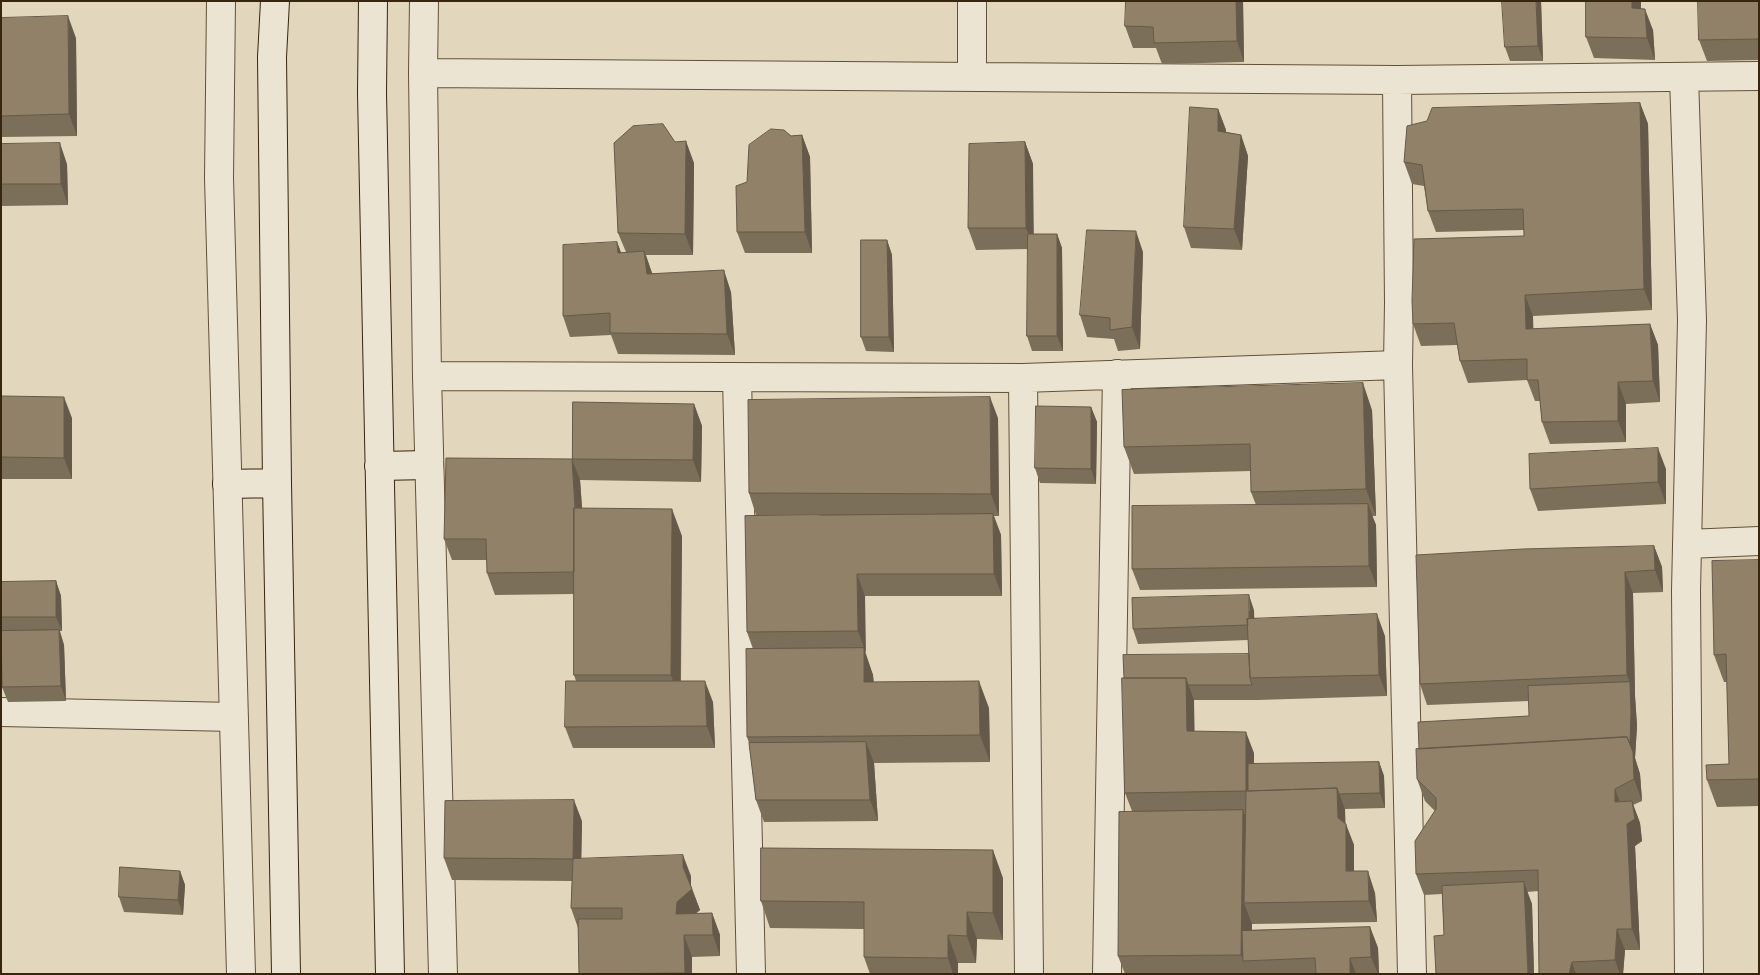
<!DOCTYPE html>
<style>
body{margin:0}
#map{position:relative;width:1760px;height:975px;overflow:hidden;background:#e2d6bc;font-family:"Old Standard TT",serif}
canvas{display:block}
.frame{position:absolute;inset:0;border:2px solid #37250d;pointer-events:none}
</style>
<div id="map">
<canvas width="1760" height="975"></canvas>
<div class="frame"></div>
</div>
<script>
const ctx = document.querySelector('canvas').getContext('2d');
ctx.lineJoin = 'round';
function strokePath(path, color, width, dash) { ctx.strokeStyle = color; ctx.lineWidth = width; ctx.lineCap = dash ? 'butt' : 'round'; ctx.setLineDash(dash || []); ctx.stroke(path); }
function fillPath(path, color) { ctx.fillStyle = color; ctx.fill(path, 'evenodd'); }
const street = new Path2D(`
 M 221,1 L 219,178 L 241,974
 M 424,1 L 423,73 L 427,376 L 443,974
 M 423,73 L 1397,80 L 1759,76
 M 972,77 L 972,1
 M 1684,77 L 1692,320 L 1686,591 L 1689,974
 M 1397,80 L 1399,303 L 1398,365 L 1412,974
 M 427,376 L 1023,378 L 1398,365
 M 737,378 L 751,974
 M 1023,378 L 1029,974
 M 1687,544 L 1759,541
 M 1,712 L 234,717
 M 1107,974 L 1117,374`);
const secondary = new Path2D(`
 M 275,1 L 272,57 L 277,483 L 286,974
 M 373,1 L 372,93 L 390,974
 M 379,466 L 429,465
 M 227,484 L 277,483`);
strokePath(street, '#625139', 30);
strokePath(secondary, '#37250d', 30);
strokePath(street, '#ece4d3', 28);
strokePath(secondary, '#ece4d3', 28);
fillPath(new Path2D(`
 M 1243,1 L 1244,62 L 1162,64 L 1156,48 L 1133,48 L 1125,26 Z
 M 1541,1 L 1543,61 L 1510,61 L 1505,47 Z
 M 1641,1 L 1641,9 L 1653,30 L 1655,60 L 1594,58 L 1586,37 Z
 M 1759,1 L 1759,60 L 1707,61 L 1699,40 Z
 M 1,18 L 76,38 L 77,136 L 1,137 Z
 M 1640,103 L 1648,124 L 1652,310 L 1533,316 L 1533,329 L 1650,324 L 1658,345 L 1660,402 L 1626,404 L 1626,442 L 1550,444 L 1542,422 L 1540,401 L 1535,401 L 1527,380 L 1468,383 L 1460,361 L 1457,345 L 1421,346 L 1413,324 L 1524,236 L 1524,230 L 1436,232 L 1428,211 L 1424,186 L 1412,184 L 1404,162 Z
 M 1218,109 L 1226,130 L 1226,132 L 1241,135 L 1248,156 L 1242,250 L 1191,248 L 1184,227 Z
 M 802,135 L 810,157 L 812,253 L 745,253 L 737,232 L 747,182 L 791,136 Z
 M 675,142 L 694,163 L 693,255 L 646,255 L 652,273 L 731,292 L 735,355 L 618,354 L 611,335 L 570,337 L 563,316 L 617,242 L 621,253 L 626,252 L 618,233 Z
 M 1025,142 L 1033,164 L 1033,234 L 1057,234 L 1062,248 L 1063,351 L 1032,351 L 1027,336 L 1028,249 L 976,250 L 968,228 Z
 M 1,144 L 67,164 L 68,205 L 1,206 Z
 M 887,240 L 892,255 L 894,352 L 866,351 L 861,337 Z
 M 1143,252 L 1140,349 L 1118,351 L 1114,339 L 1087,337 L 1080,315 Z
 M 1,396 L 72,418 L 72,479 L 1,479 Z
 M 694,404 L 702,426 L 701,482 L 580,480 L 582,508 L 682,536 L 681,681 L 713,702 L 715,748 L 573,748 L 565,727 L 576,681 L 574,675 L 574,594 L 495,595 L 487,573 L 487,560 L 452,560 L 444,539 L 572,459 Z
 M 1091,407 L 1097,422 L 1096,484 L 1040,483 L 1035,468 Z
 M 1372,410 L 1376,516 L 1372,516 L 1376,525 L 1377,587 L 1140,590 L 1132,569 L 1256,505 L 1251,492 L 1251,471 L 1134,474 L 1124,447 Z
 M 998,418 L 999,516 L 994,516 L 1001,535 L 1002,596 L 865,596 L 865,653 L 873,675 L 874,682 L 989,708 L 990,762 L 874,763 L 878,821 L 764,822 L 756,800 L 749,743 L 747,737 L 753,649 L 747,632 L 820,515 L 756,515 L 749,493 Z
 M 1666,469 L 1666,504 L 1538,511 L 1530,489 Z
 M 1654,546 L 1662,567 L 1663,592 L 1633,593 L 1635,696 L 1637,726 L 1635,758 L 1640,774 L 1642,801 L 1633,805 L 1640,823 L 1642,841 L 1635,846 L 1640,950 L 1625,950 L 1623,974 L 1539,974 L 1538,891 L 1527,892 L 1532,904 L 1534,974 L 1436,974 L 1444,935 L 1442,894 L 1424,895 L 1416,874 L 1435,811 L 1425,801 L 1417,779 L 1419,749 L 1529,716 L 1529,701 L 1427,705 L 1420,684 Z
 M 1759,560 L 1759,806 L 1717,807 L 1707,780 L 1729,764 L 1727,682 L 1724,682 L 1714,655 Z
 M 56,581 L 61,596 L 62,631 L 60,631 L 64,645 L 66,701 L 8,702 L 2,687 L 1,649 L 1,582 Z
 M 1254,610 L 1254,618 L 1385,636 L 1387,696 L 1257,700 L 1194,700 L 1194,731 L 1254,753 L 1254,764 L 1379,762 L 1384,776 L 1385,808 L 1345,809 L 1345,824 L 1354,845 L 1354,871 L 1375,893 L 1377,922 L 1252,924 L 1252,930 L 1370,927 L 1378,948 L 1379,974 L 1125,974 L 1118,956 L 1132,811 L 1125,793 L 1122,678 L 1249,654 L 1248,640 L 1138,644 L 1133,629 Z
 M 582,821 L 581,859 L 691,876 L 691,886 L 700,910 L 696,913 L 712,913 L 720,935 L 720,956 L 692,957 L 692,974 L 579,974 L 578,928 L 571,908 L 572,881 L 452,880 L 444,858 Z
 M 180,871 L 185,885 L 183,915 L 124,912 L 119,897 Z
 M 1003,878 L 1003,940 L 977,939 L 976,963 L 958,963 L 958,974 L 870,974 L 864,957 L 864,929 L 770,928 L 761,901 Z`), '#7c6f59');
fillPath(new Path2D(`
 M 1236,1 L 1243,1 L 1244,62 L 1237,41 Z
 M 1536,1 L 1541,1 L 1543,61 L 1538,46 Z
 M 1632,1 L 1641,1 L 1640,29 L 1632,8 Z
 M 1645,9 L 1653,30 L 1655,60 L 1647,38 Z
 M 68,16 L 76,38 L 77,136 L 69,114 Z
 M 1640,103 L 1648,124 L 1652,310 L 1644,289 Z
 M 1218,109 L 1226,130 L 1225,152 L 1218,131 Z
 M 802,135 L 810,157 L 812,253 L 805,232 Z
 M 1241,135 L 1248,156 L 1242,250 L 1234,229 Z
 M 686,141 L 694,163 L 693,255 L 685,234 Z
 M 1025,142 L 1033,164 L 1034,249 L 1026,228 Z
 M 60,143 L 67,164 L 68,205 L 61,184 Z
 M 1136,231 L 1143,252 L 1140,349 L 1132,327 Z
 M 1057,234 L 1062,248 L 1063,351 L 1057,336 Z
 M 887,240 L 892,255 L 894,352 L 889,337 Z
 M 617,242 L 625,263 L 618,253 Z
 M 644,251 L 652,273 L 655,295 L 647,274 Z
 M 724,270 L 731,292 L 735,355 L 727,334 Z
 M 1525,295 L 1533,316 L 1534,350 L 1526,329 Z
 M 1650,324 L 1658,345 L 1660,402 L 1653,381 Z
 M 1618,382 L 1626,404 L 1626,442 L 1618,421 Z
 M 1363,383 L 1372,410 L 1376,516 L 1366,489 Z
 M 64,397 L 72,418 L 72,479 L 64,458 Z
 M 990,397 L 998,418 L 999,516 L 991,494 Z
 M 694,404 L 702,426 L 701,482 L 693,460 Z
 M 1091,407 L 1097,422 L 1096,484 L 1091,469 Z
 M 1658,448 L 1666,469 L 1666,504 L 1658,482 Z
 M 572,459 L 580,480 L 584,535 L 576,514 Z
 M 1368,504 L 1376,525 L 1377,587 L 1369,566 Z
 M 672,509 L 682,536 L 680,702 L 671,675 Z
 M 993,514 L 1001,535 L 1002,596 L 994,574 Z
 M 1654,546 L 1662,567 L 1663,592 L 1655,570 Z
 M 1625,572 L 1633,593 L 1635,696 L 1627,675 Z
 M 857,574 L 865,596 L 866,653 L 858,631 Z
 M 56,581 L 61,596 L 62,631 L 56,617 Z
 M 1249,595 L 1254,610 L 1255,640 L 1250,625 Z
 M 1377,614 L 1385,636 L 1387,696 L 1379,675 Z
 M 59,630 L 64,645 L 66,701 L 61,686 Z
 M 864,648 L 873,675 L 874,709 L 864,682 Z
 M 1186,678 L 1194,700 L 1195,753 L 1187,731 Z
 M 705,681 L 713,702 L 715,748 L 707,726 Z
 M 979,681 L 989,708 L 990,762 L 980,735 Z
 M 1630,682 L 1635,696 L 1637,726 L 1635,758 L 1640,774 L 1642,801 L 1634,779 L 1627,737 Z
 M 1246,732 L 1254,753 L 1254,797 L 1246,791 Z
 M 866,742 L 874,763 L 878,821 L 870,800 Z
 M 1379,762 L 1384,776 L 1385,808 L 1380,793 Z
 M 1337,788 L 1345,809 L 1346,836 L 1346,824 L 1354,845 L 1354,892 L 1346,871 L 1338,818 Z
 M 1615,789 L 1623,810 L 1615,802 Z
 M 574,800 L 582,821 L 581,881 L 573,859 Z
 M 1632,801 L 1640,823 L 1642,841 L 1635,846 L 1640,950 L 1632,929 L 1627,824 Z
 M 1243,810 L 1253,837 L 1244,903 L 1252,924 L 1251,960 L 1243,961 L 1248,974 L 1241,955 Z
 M 993,850 L 1003,878 L 1003,940 L 993,913 Z
 M 683,855 L 691,876 L 691,888 L 683,867 Z
 M 180,871 L 185,885 L 183,915 L 178,900 Z
 M 1368,871 L 1375,893 L 1377,922 L 1369,901 Z
 M 1524,882 L 1532,904 L 1534,974 L 1528,974 Z
 M 692,889 L 700,910 L 685,923 L 676,914 L 677,902 Z
 M 967,912 L 977,939 L 976,963 L 967,936 Z
 M 712,913 L 720,935 L 720,956 L 713,935 Z
 M 1370,927 L 1378,948 L 1379,974 L 1378,974 L 1371,957 Z
 M 1617,929 L 1625,950 L 1623,974 L 1620,974 L 1615,960 Z
 M 684,935 L 692,957 L 692,974 L 685,974 L 685,973 Z
 M 948,935 L 958,963 L 958,974 L 953,974 L 948,958 Z
 M 1350,958 L 1356,974 L 1350,974 Z
 M 1572,962 L 1576,974 L 1569,974 Z`), '#655a49');
const building = new Path2D(`
 M 1126,1 L 1236,1 L 1237,41 L 1154,43 L 1153,27 L 1125,26 Z
 M 1502,1 L 1536,1 L 1538,46 L 1505,47 Z
 M 1586,1 L 1632,1 L 1632,8 L 1645,9 L 1647,38 L 1586,37 Z
 M 1698,1 L 1759,1 L 1759,39 L 1699,40 Z
 M 68,16 L 69,114 L 1,116 L 1,18 Z
 M 1640,103 L 1644,289 L 1525,295 L 1526,329 L 1650,324 L 1653,381 L 1618,382 L 1618,421 L 1542,422 L 1538,380 L 1527,380 L 1527,359 L 1460,361 L 1454,323 L 1413,324 L 1412,301 L 1414,239 L 1524,236 L 1523,209 L 1428,211 L 1422,165 L 1404,162 L 1407,126 L 1427,121 L 1432,108 Z
 M 1190,107 L 1218,109 L 1218,131 L 1241,135 L 1234,229 L 1184,227 Z
 M 663,124 L 675,142 L 686,141 L 685,234 L 618,233 L 614,143 L 633,126 Z
 M 771,129 L 784,130 L 791,136 L 802,135 L 805,232 L 737,232 L 736,186 L 747,182 L 749,145 Z
 M 1025,142 L 1026,228 L 968,228 L 969,144 Z
 M 60,143 L 61,184 L 1,184 L 1,144 Z
 M 1087,230 L 1136,231 L 1132,327 L 1110,330 L 1110,318 L 1080,315 Z
 M 1028,234 L 1057,234 L 1057,336 L 1027,336 Z
 M 861,240 L 887,240 L 889,337 L 861,337 Z
 M 617,242 L 618,253 L 644,251 L 647,274 L 724,270 L 727,334 L 610,333 L 610,313 L 563,316 L 563,245 Z
 M 1363,383 L 1366,489 L 1251,492 L 1250,444 L 1124,447 L 1122,390 Z
 M 1,396 L 64,397 L 64,458 L 1,457 Z
 M 990,397 L 991,494 L 749,493 L 748,400 Z
 M 573,402 L 694,404 L 693,460 L 572,459 L 575,508 L 574,508 L 574,572 L 487,573 L 486,539 L 444,539 L 446,458 L 572,459 Z
 M 1036,406 L 1091,407 L 1091,469 L 1035,468 Z
 M 1658,448 L 1658,482 L 1530,489 L 1529,454 Z
 M 1368,504 L 1369,566 L 1132,569 L 1132,506 Z
 M 574,508 L 672,509 L 671,675 L 574,675 Z
 M 993,514 L 994,574 L 857,574 L 858,631 L 747,632 L 745,516 Z
 M 1654,546 L 1655,570 L 1625,572 L 1627,675 L 1420,684 L 1416,555 L 1523,549 Z
 M 1759,560 L 1759,779 L 1707,780 L 1706,765 L 1729,764 L 1726,654 L 1714,655 L 1712,561 Z
 M 56,581 L 56,617 L 1,617 L 1,582 Z
 M 1249,595 L 1249,619 L 1247,619 L 1248,625 L 1133,629 L 1132,598 Z
 M 1377,614 L 1379,675 L 1250,678 L 1247,619 Z
 M 59,630 L 61,686 L 2,687 L 1,631 Z
 M 864,648 L 864,682 L 979,681 L 980,735 L 747,737 L 746,649 Z
 M 1249,654 L 1250,678 L 1252,685 L 1188,685 L 1186,678 L 1124,678 L 1123,655 Z
 M 1122,678 L 1186,678 L 1187,731 L 1246,732 L 1246,791 L 1337,788 L 1338,818 L 1346,824 L 1346,871 L 1368,871 L 1369,901 L 1244,903 L 1246,791 L 1125,793 Z
 M 566,681 L 705,681 L 707,726 L 565,727 Z
 M 1630,682 L 1631,712 L 1630,744 L 1627,737 L 1419,749 L 1418,722 L 1529,716 L 1528,686 Z
 M 1627,737 L 1633,752 L 1634,779 L 1615,789 L 1615,802 L 1632,801 L 1635,819 L 1627,824 L 1632,929 L 1617,929 L 1615,960 L 1572,962 L 1569,974 L 1539,974 L 1538,870 L 1416,874 L 1415,841 L 1436,809 L 1436,798 L 1417,779 L 1416,749 Z
 M 866,742 L 870,800 L 756,800 L 749,743 Z
 M 1379,762 L 1380,793 L 1339,794 L 1337,788 L 1248,791 L 1248,764 Z
 M 574,800 L 573,859 L 444,858 L 445,801 Z
 M 1243,810 L 1241,955 L 1118,956 L 1119,812 Z
 M 761,848 L 993,850 L 993,913 L 967,912 L 967,936 L 948,935 L 948,958 L 864,957 L 864,902 L 761,901 Z
 M 683,855 L 683,867 L 692,889 L 677,902 L 676,914 L 712,913 L 713,935 L 684,935 L 685,973 L 579,974 L 578,919 L 622,919 L 622,908 L 571,908 L 573,859 Z
 M 120,867 L 180,871 L 178,900 L 119,897 Z
 M 1524,882 L 1528,974 L 1436,974 L 1434,936 L 1444,935 L 1442,886 Z
 M 1370,927 L 1371,957 L 1350,958 L 1350,974 L 1316,974 L 1315,958 L 1243,961 L 1242,931 Z`);
fillPath(building, '#908168');
strokePath(building, '#655a49', 1);
</script>
